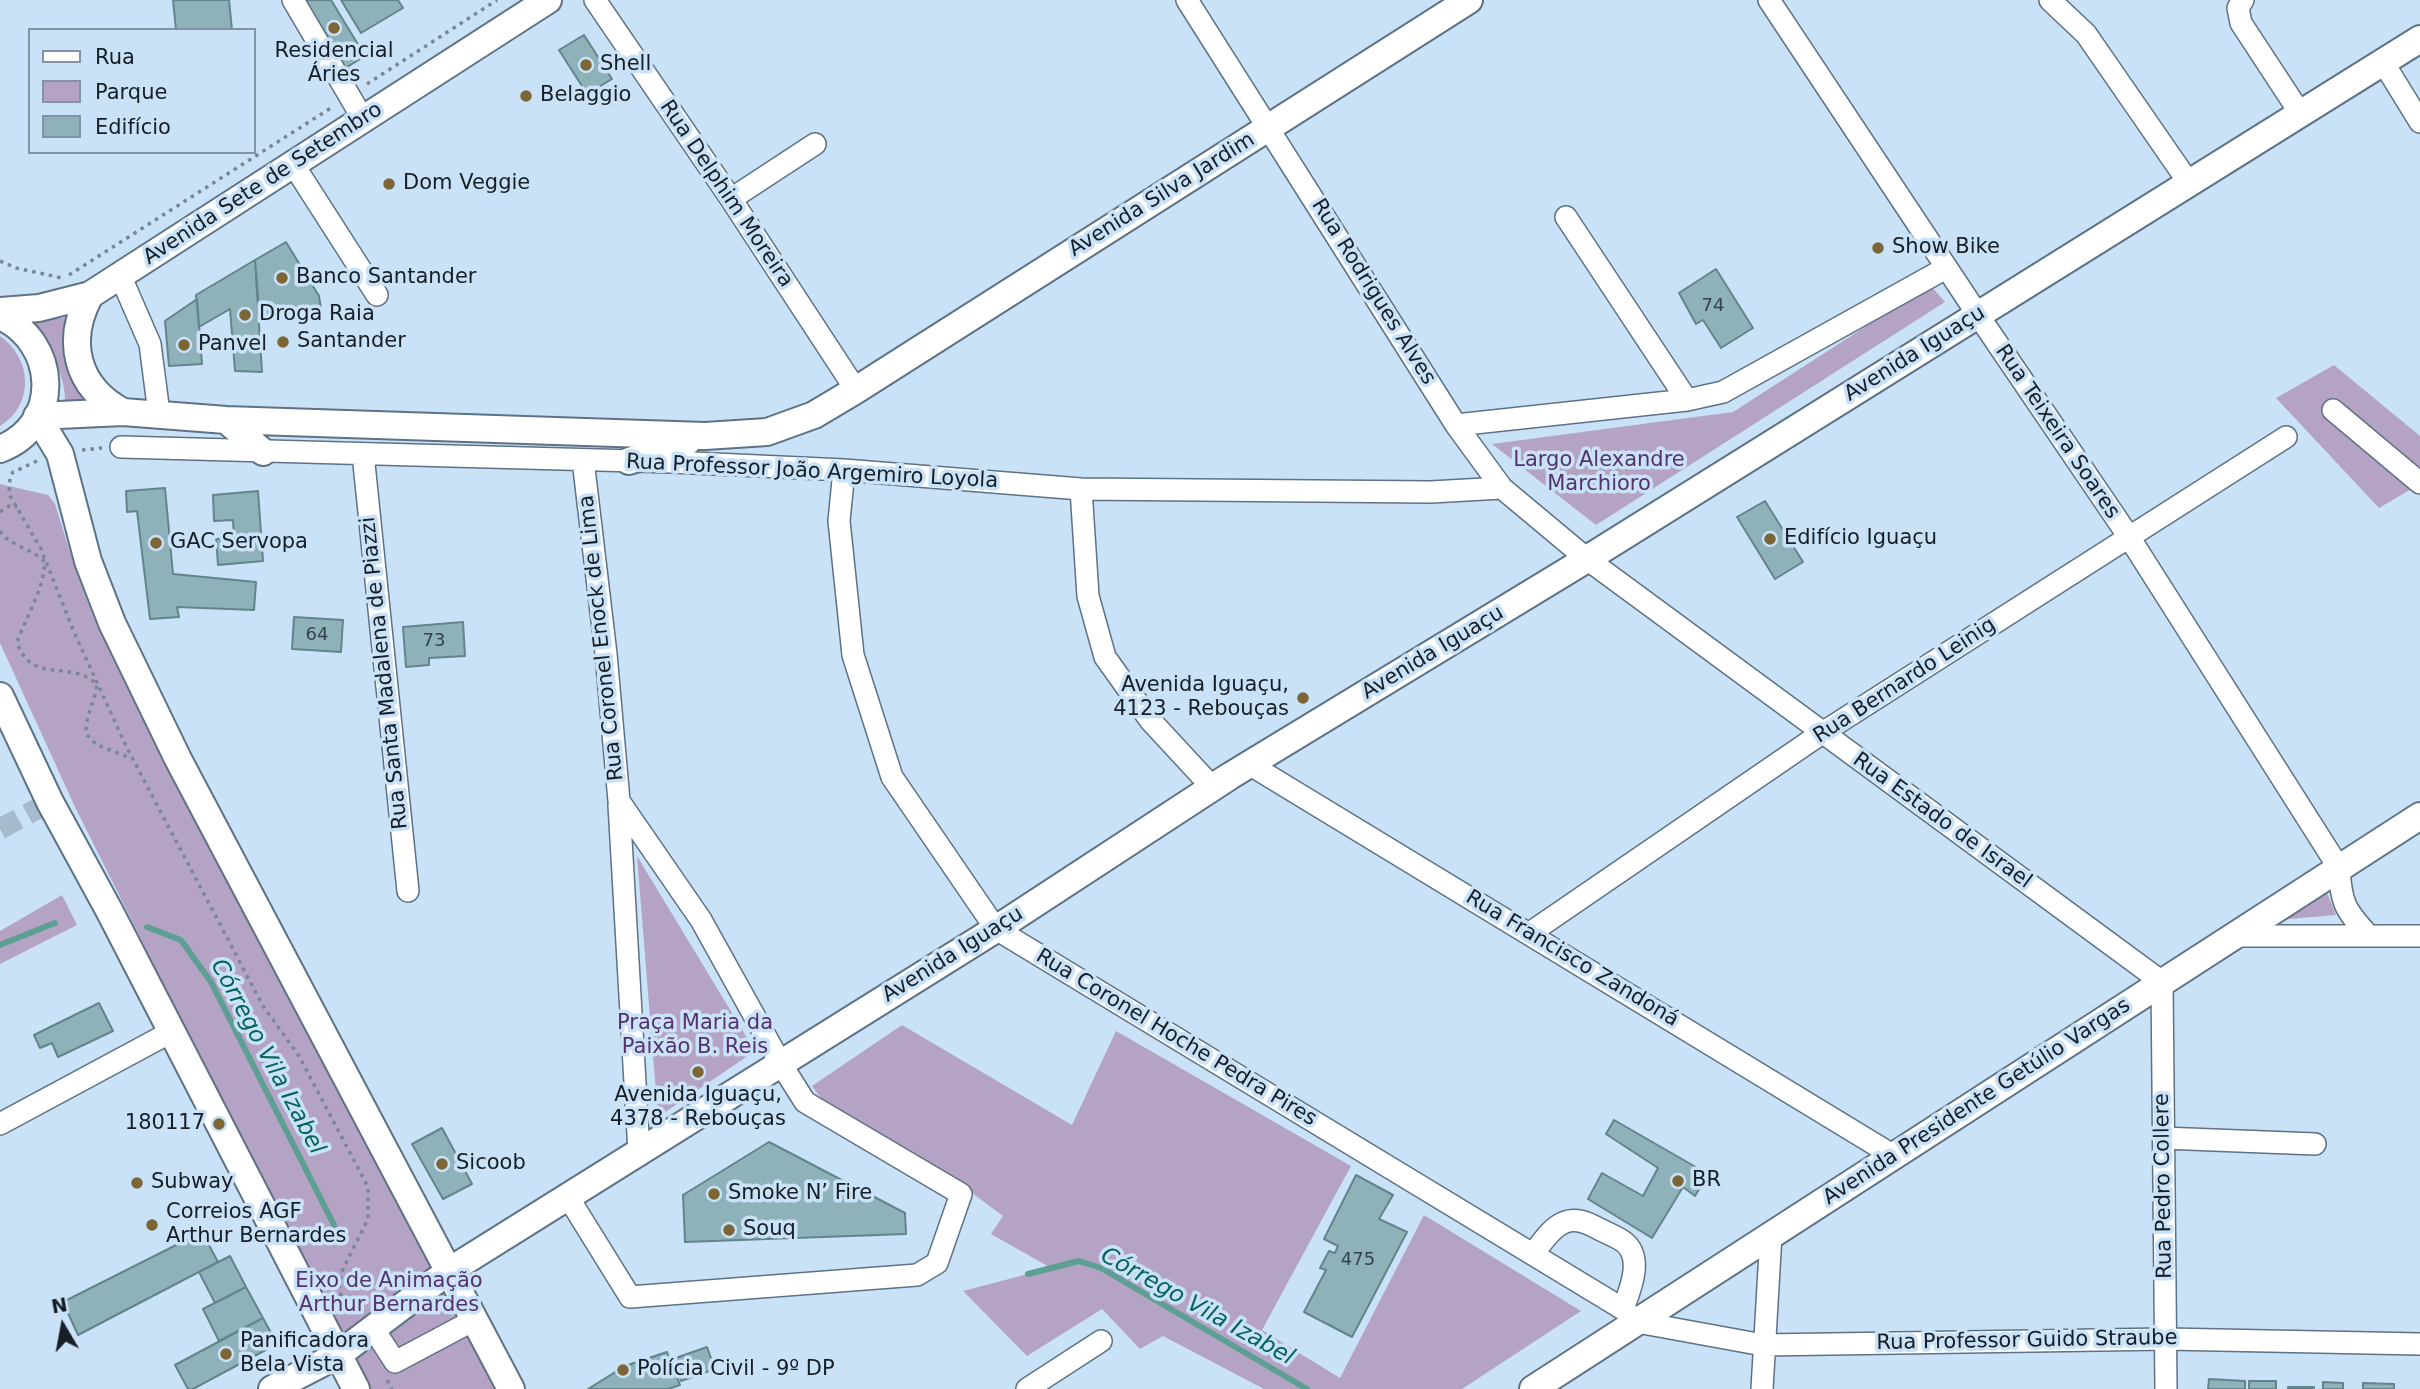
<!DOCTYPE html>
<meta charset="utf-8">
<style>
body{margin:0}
#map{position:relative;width:2420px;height:1389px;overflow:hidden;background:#cae2f7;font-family:"DejaVu Sans",sans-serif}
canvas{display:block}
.legend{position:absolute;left:28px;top:28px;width:228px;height:126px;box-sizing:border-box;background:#cae2f7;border:2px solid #8294a3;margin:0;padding:9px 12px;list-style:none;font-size:21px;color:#161e26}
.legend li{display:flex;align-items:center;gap:14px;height:35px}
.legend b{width:35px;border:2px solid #8294a3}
.north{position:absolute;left:28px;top:1291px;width:70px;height:70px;-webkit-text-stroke:5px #cae2f7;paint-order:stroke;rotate:350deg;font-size:19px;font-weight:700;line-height:28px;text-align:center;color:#161e26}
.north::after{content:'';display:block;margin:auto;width:24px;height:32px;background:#161e26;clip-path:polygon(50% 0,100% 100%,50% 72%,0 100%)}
</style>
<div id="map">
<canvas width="2420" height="1389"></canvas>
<ul class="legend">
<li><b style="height:9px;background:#fff"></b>Rua</li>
<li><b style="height:19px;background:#b5a3c6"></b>Parque</li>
<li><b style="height:19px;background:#8fb1b9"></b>Edifício</li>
</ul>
<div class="north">N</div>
</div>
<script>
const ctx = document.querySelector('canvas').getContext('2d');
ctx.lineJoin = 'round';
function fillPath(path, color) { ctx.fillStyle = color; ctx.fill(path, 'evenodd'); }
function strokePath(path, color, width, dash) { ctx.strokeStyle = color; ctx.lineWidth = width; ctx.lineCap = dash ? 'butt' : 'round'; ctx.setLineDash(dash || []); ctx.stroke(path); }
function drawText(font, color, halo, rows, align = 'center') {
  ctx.font = font + ' "DejaVu Sans",sans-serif'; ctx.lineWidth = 7; ctx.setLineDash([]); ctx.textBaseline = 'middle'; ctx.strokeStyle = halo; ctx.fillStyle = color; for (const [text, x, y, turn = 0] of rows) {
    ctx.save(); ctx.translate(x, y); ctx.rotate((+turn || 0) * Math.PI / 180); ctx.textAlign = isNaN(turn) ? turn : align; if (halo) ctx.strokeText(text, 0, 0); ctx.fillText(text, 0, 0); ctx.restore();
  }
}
fillPath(new Path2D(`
 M 1930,285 L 1945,302 L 1596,525 L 1492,444 L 1733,412 Z
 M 71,318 L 96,401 L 65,405 C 67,374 47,343 28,319 Z
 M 0,336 C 32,358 35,405 0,426 Z
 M 2334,365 L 2420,436 L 2420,484 L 2379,508 L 2276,398 Z
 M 0,484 L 48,495 L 55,504 L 76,571 L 97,626 L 449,1271 L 508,1389 L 366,1389 L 75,807 L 0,643 Z
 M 637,856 L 755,1051 L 658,1117 Z
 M 2323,883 L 2336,915 L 2277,920 Z
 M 62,895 L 77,925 L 0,964 L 0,931 Z
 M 902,1025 L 1072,1125 L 1116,1031 L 1351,1166 L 1262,1330 L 1340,1378 L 1424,1215 L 1581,1311 L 1462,1389 L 1264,1389 L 1163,1336 L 1140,1349 L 1102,1309 L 1027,1356 L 963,1291 L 1051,1268 L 991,1234 L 1003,1216 L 964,1187 L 823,1101 L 812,1086 Z`), '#b5a3c6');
strokePath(new Path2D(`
 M 147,927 L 181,940 L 211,982 L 334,1225
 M 0,945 L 55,923
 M 1028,1274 L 1079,1261 L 1101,1268 L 1307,1389`), '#5d9f93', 6);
const building = new Path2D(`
 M 173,0 L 229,0 L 232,30 L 176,30 Z
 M 303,0 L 331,0 L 365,56 L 344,69 Z
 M 341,0 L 398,0 L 403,8 L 361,33 Z
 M 584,35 L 612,79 L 587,94 L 559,50 Z
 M 286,242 L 319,296 L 321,309 L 260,321 L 255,260 Z
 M 255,260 L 262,372 L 235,371 L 230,309 L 199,327 L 196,295 Z
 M 1716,269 L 1753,328 L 1721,348 L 1703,320 L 1696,324 L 1679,293 Z
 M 197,299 L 202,364 L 169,366 L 165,321 Z
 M 165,488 L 173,574 L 256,582 L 254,610 L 177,607 L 179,617 L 150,619 L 137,511 L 127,512 L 126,491 Z
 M 258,491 L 263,561 L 218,565 L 216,539 L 234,538 L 233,520 L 214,521 L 213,495 Z
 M 1765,501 L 1803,562 L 1775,579 L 1737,517 Z
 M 294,617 L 343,620 L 341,652 L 292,649 Z
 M 463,622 L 465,656 L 429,658 L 429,665 L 406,667 L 403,627 Z
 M 99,1003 L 113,1031 L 58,1057 L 52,1043 L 40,1048 L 34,1035 Z
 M 1614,1120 L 1708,1174 L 1695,1196 L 1683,1187 L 1652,1238 L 1588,1199 L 1602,1173 L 1643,1196 L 1658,1168 L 1606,1134 Z
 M 442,1128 L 472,1184 L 443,1199 L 412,1144 Z
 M 769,1142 L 905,1213 L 906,1234 L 685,1242 L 683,1195 Z
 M 1356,1175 L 1393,1195 L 1379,1219 L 1407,1232 L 1352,1337 L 1304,1312 L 1326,1270 L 1320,1268 L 1329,1251 L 1335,1253 L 1338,1246 L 1324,1239 Z
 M 202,1232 L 218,1262 L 78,1335 L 63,1302 Z
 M 230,1256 L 246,1287 L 215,1303 L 199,1272 Z
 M 246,1287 L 263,1318 L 219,1341 L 203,1309 Z
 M 263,1318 L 277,1344 L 193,1389 L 188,1389 L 175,1365 Z
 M 707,1347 L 715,1369 L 681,1381 L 673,1359 Z
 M 667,1352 L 680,1385 L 668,1389 L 588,1389 L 625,1366 Z
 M 2209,1379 L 2245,1381 L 2245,1389 L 2208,1389 Z
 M 2249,1381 L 2276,1381 L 2276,1389 L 2249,1389 Z
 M 2323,1382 L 2343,1383 L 2343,1389 L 2323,1389 Z
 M 2363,1383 L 2394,1384 L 2394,1389 L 2363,1389 Z
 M 2288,1387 L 2314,1387 L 2314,1389 L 2288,1389 Z`);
fillPath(building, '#8fb1b9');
strokePath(building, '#63848b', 2);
strokePath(new Path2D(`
 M 0,829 L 50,802`), '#a6bbcd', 21, [21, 10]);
const minor = new Path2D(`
 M 293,0 L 363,119
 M 595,0 L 731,199 L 856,390
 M 1187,0 L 1456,425 L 1502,488 L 1587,559 L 2162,982 L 2166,1389
 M 1769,0 L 1978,315 L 2129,537 L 2339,868 C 2341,903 2345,910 2368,935
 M 2050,0 L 2086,34 L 2189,183
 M 2243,0 L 2238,8 L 2241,23 L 2300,113
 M 2383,62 L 2420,122
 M 293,164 L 377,295
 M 731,199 L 815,144
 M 1566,217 L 1687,400
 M 120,275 L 150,344 L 159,413
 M 2333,410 L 2420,483
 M 1456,425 L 1687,400 L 1723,392 L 1946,268
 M 121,447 L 672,462 L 844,470 L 1081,489 L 1431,492 L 1502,488
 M 363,454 L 408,891
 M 844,470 L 839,521 L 853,655 L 892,777 L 996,929 L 1623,1309 L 1637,1322 L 1763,1345 L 2167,1339 L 2420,1344
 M 1081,489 L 1088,596 L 1105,657 L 1150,720 L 1212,787
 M 1249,764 L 1894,1156
 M 619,805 L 639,1152
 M 1530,933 L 1822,733 L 2286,437
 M 2235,936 L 2420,936
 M 0,1124 L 171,1032
 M 2163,1138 L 2315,1144
 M 568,1197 L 630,1297 L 917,1275 L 937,1263 L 961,1194 L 805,1102 L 781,1064 L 701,920 L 619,801 L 606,654 L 583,460
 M 1533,1254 C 1541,1244 1551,1228 1563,1223 C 1576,1217 1588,1223 1599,1229 C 1607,1233 1617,1237 1624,1242 C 1644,1258 1630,1290 1623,1309
 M 373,1328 L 395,1362 L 474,1320
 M 1027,1389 L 1101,1341
 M 1762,1389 L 1771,1235`);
const major = new Path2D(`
 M 90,295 C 65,341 76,387 123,412
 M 0,311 L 39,308 L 90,295 L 548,0
 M 0,316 C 58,342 63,425 0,449
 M 37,416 L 123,412 L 226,420 L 705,436 L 767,432 L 814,415 L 856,390 L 1469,0
 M 37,416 L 60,454 L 88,561 L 112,623 L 178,759 L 511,1389
 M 226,420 L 263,452
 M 629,461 L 687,442
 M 0,696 L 50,802 L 110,912 L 356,1389
 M 272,1389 L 338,1355 L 449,1271 L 996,929 L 1230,776 L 1587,559 L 2420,39
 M 1533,1389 L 2420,816`);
strokePath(minor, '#5d7285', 24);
strokePath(major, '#5d7285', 30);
strokePath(new Path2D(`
 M 367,84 L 497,0
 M 0,261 L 16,268 L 62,278
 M 69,275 L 334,106
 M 82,450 L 102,448
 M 37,461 L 13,472 L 10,478 L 9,494 L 41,549 L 74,632 L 126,746 L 263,1006 L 299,1056 L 368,1187 L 368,1219 L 341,1273 L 339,1291 L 352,1315
 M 0,512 L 9,506 L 17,507
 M 0,531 C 9,546 32,548 45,562 C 43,591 27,615 17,642 C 31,685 69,659 97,684 C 95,702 85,716 86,734 L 97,745 L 131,758
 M 387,1380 L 392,1389`), '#778796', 3.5, [3.5, 5]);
strokePath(minor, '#fff', 21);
strokePath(major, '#fff', 26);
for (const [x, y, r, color] of [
 [334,28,7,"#7c6636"],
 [586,65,7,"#7c6636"],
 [526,96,7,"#7c6636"],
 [389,184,7,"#7c6636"],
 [1878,248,7,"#7c6636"],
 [282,278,7,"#7c6636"],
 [245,315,7,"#7c6636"],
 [283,342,7,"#7c6636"],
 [184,345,7,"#7c6636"],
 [1770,539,7,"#7c6636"],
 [156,543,7,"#7c6636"],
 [1303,698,7,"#7c6636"],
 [698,1072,7,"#7c6636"],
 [219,1124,7,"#7c6636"],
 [442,1164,7,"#7c6636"],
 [1678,1181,7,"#7c6636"],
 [137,1183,7,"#7c6636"],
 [714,1194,7,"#7c6636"],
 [152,1225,7,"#7c6636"],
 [729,1230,7,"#7c6636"],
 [226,1354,7,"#7c6636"],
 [623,1370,7,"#7c6636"]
]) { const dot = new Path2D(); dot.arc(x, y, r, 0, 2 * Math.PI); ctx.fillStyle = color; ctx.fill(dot); strokePath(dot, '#cae2f7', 2.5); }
drawText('18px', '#34434b', null, [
 ["74",1713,306],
 ["64",317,635],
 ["73",434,641],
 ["475",1358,1260]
]);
drawText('21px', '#161e26', '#cae2f7', [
 ["Residencial",334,52,"center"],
 ["Áries",334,76,"center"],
 ["Shell",600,65],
 ["Belaggio",540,96],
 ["Dom Veggie",403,184],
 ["Show Bike",1892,248],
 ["Banco Santander",296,278],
 ["Droga Raia",259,315],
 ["Santander",297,342],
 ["Panvel",198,345],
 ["Edifício Iguaçu",1784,539],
 ["GAC Servopa",170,543],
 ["Avenida Iguaçu,",1289,686,"right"],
 ["4123 - Rebouças",1289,710,"right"],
 ["Avenida Iguaçu,",698,1096,"center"],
 ["4378 - Rebouças",698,1120,"center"],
 ["180117",205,1124,"right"],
 ["Sicoob",456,1164],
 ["BR",1692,1181],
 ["Subway",151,1183],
 ["Smoke N’ Fire",728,1194],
 ["Correios AGF",166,1213],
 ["Arthur Bernardes",166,1237],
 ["Souq",743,1230],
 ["Panificadora",240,1342],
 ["Bela Vista",240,1366],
 ["Polícia Civil - 9º DP",637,1370]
], 'left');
drawText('21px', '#161e26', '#cae2f7', [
 ["Avenida Sete de Setembro",263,184,-33],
 ["Rua Delphim Moreira",726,194,56],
 ["Avenida Silva Jardim",1162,195,-32],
 ["Rua Rodrigues Alves",1373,292,58],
 ["Avenida Iguaçu",1915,354,-32],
 ["Rua Teixeira Soares",2057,432,56],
 ["Rua Professor João Argemiro Loyola",812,472,3],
 ["Rua Coronel Enock de Lima",602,638,-96],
 ["Avenida Iguaçu",1433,653,-31],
 ["Rua Santa Madalena de Piazzi",385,673,-96],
 ["Rua Bernardo Leinig",1905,681,-33],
 ["Rua Estado de Israel",1942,821,36],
 ["Avenida Iguaçu",953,955,-32],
 ["Rua Francisco Zandoná",1572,959,31],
 ["Rua Coronel Hoche Pedra Pires",1176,1038,31],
 ["Avenida Presidente Getúlio Vargas",1977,1102,-33],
 ["Rua Pedro Collere",2164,1186,-91],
 ["Rua Professor Guido Straube",2027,1341,-1]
]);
drawText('21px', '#54336d', '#cae2f7', [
 ["Largo Alexandre",1599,461],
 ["Marchioro",1599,485],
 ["Praça Maria da",695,1024],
 ["Paixão B. Reis",695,1048],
 ["Eixo de Animação",389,1282],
 ["Arthur Bernardes",389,1306]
]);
drawText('italic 23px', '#056459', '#cae2f7', [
 ["Córrego Vila Izabel",267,1057,62],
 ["Córrego Vila Izabel",1197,1307,29]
]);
</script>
